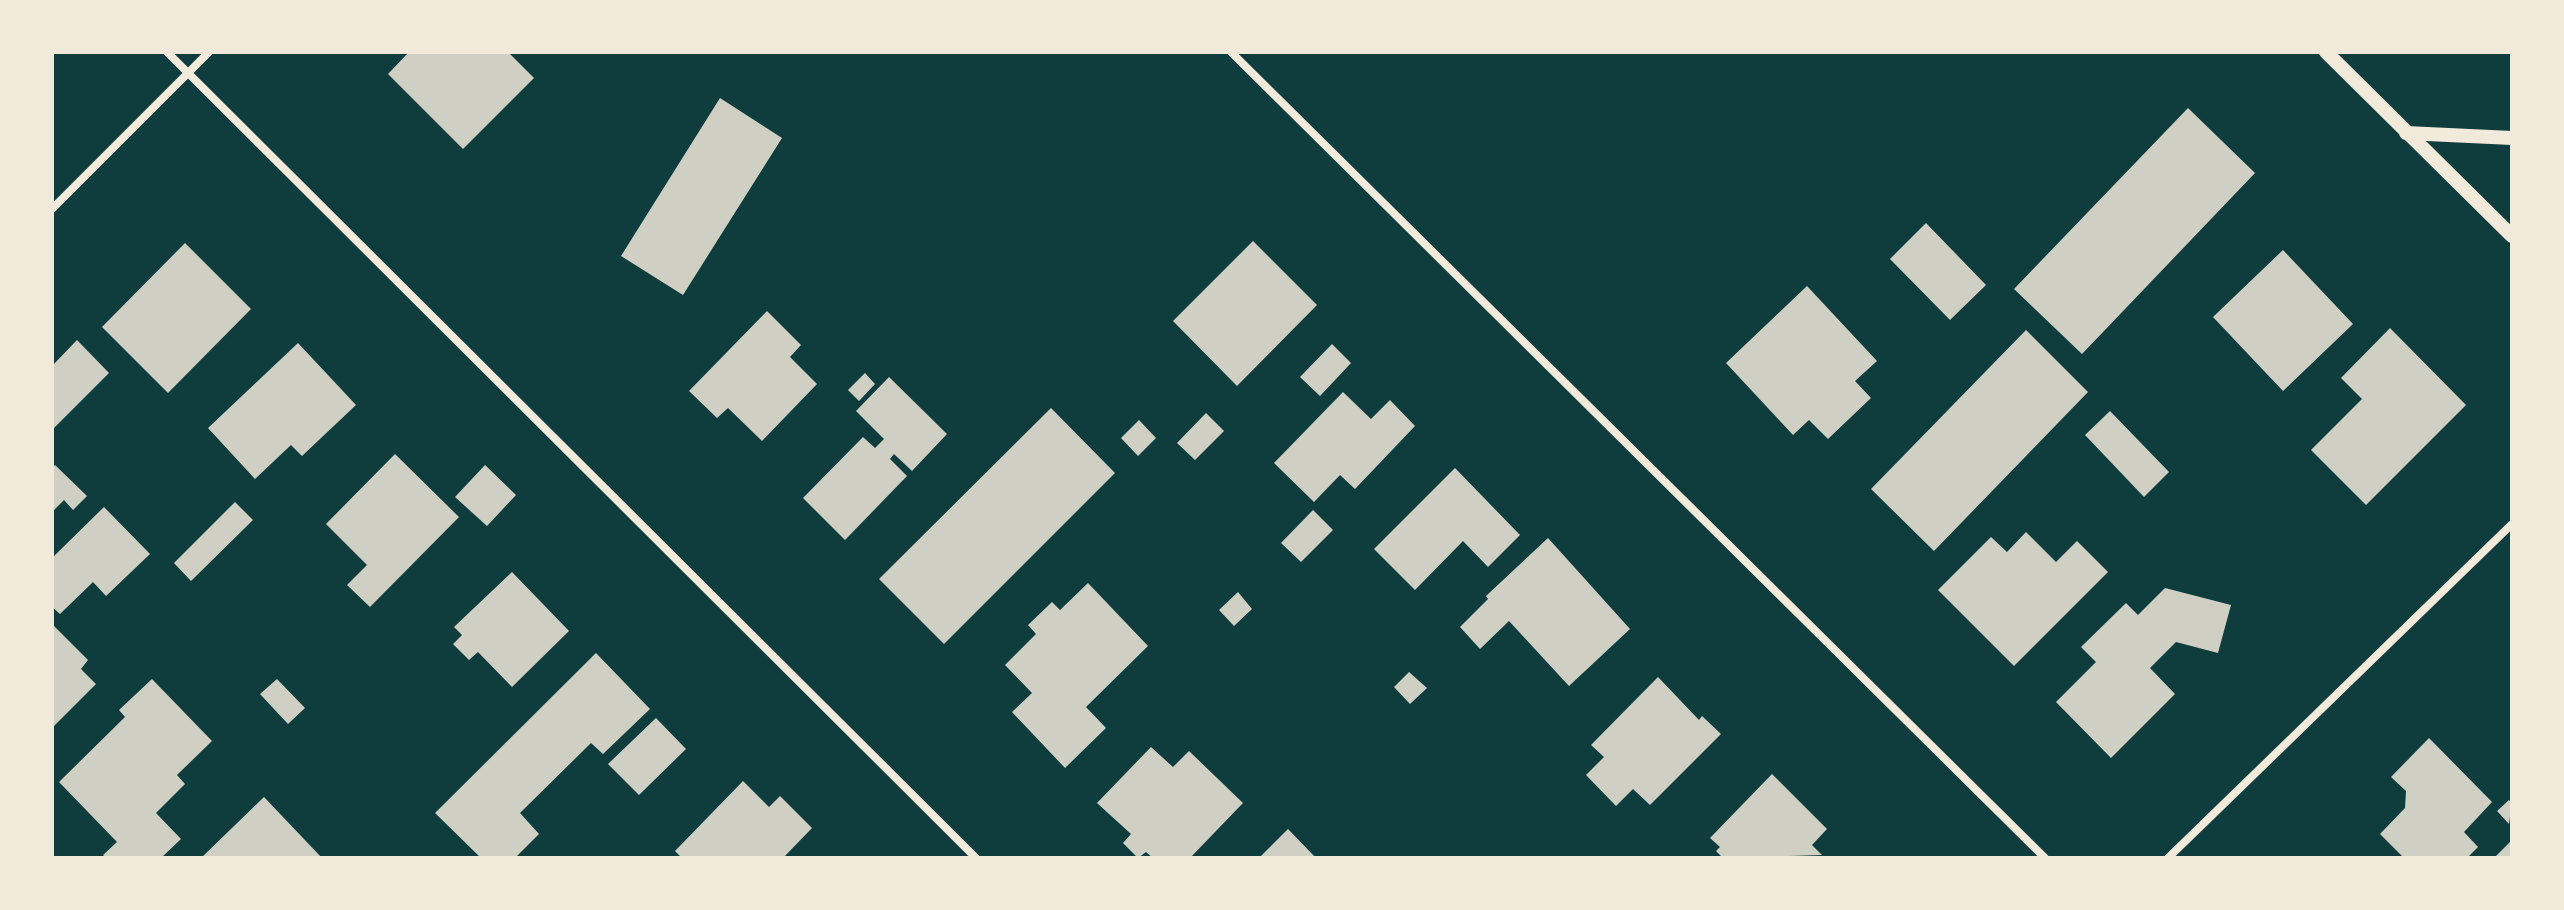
<!DOCTYPE html>
<style>
body{margin:0}
#map{position:relative;width:2564px;height:910px;overflow:hidden;background:#0f3d3e;font-family:Manrope,sans-serif}
canvas{display:block}
.frame{position:absolute;inset:0;border:54px solid #f1e9da;pointer-events:none}
</style>
<div id="map">
<canvas width="2564" height="910"></canvas>
<div class="frame"></div>
</div>
<script>
const ctx = document.querySelector('canvas').getContext('2d');
ctx.lineJoin = 'round';
function fillPath(path, color) { ctx.fillStyle = color; ctx.fill(path, 'evenodd'); }
function strokePath(path, color, width, dash) { ctx.strokeStyle = color; ctx.lineWidth = width; ctx.lineCap = dash ? 'butt' : 'round'; ctx.setLineDash(dash || []); ctx.stroke(path); }
fillPath(new Path2D(`
 M 409,52 L 508,52 L 534,78 L 463,149 L 388,74 Z
 M 720,98 L 782,138 L 683,295 L 621,256 Z
 M 2188,108 L 2255,173 L 2082,354 L 2014,289 Z
 M 1926,223 L 1986,285 L 1950,320 L 1890,259 Z
 M 1253,241 L 1317,305 L 1237,386 L 1173,321 Z
 M 185,243 L 251,309 L 168,393 L 102,327 Z
 M 2283,250 L 2353,324 L 2283,391 L 2213,317 Z
 M 1807,286 L 1877,361 L 1855,381 L 1871,398 L 1828,439 L 1809,420 L 1793,435 L 1726,363 Z
 M 767,311 L 801,345 L 790,357 L 817,384 L 762,441 L 728,408 L 717,418 L 689,391 Z
 M 2390,328 L 2466,405 L 2366,505 L 2311,450 L 2362,399 L 2341,378 Z
 M 2026,330 L 2088,392 L 1934,551 L 1871,489 Z
 M 77,340 L 109,373 L 52,430 L 52,366 Z
 M 298,343 L 356,405 L 302,456 L 291,445 L 255,479 L 208,428 Z
 M 1332,344 L 1351,363 L 1320,396 L 1300,377 Z
 M 865,373 L 875,384 L 859,401 L 848,390 Z
 M 889,377 L 947,434 L 912,471 L 894,454 L 890,459 L 907,476 L 845,540 L 803,498 L 863,437 L 875,448 L 884,439 L 856,411 Z
 M 1343,392 L 1371,419 L 1390,400 L 1415,426 L 1355,489 L 1340,475 L 1314,502 L 1274,463 Z
 M 1051,408 L 1115,473 L 944,644 L 879,579 Z
 M 2110,411 L 2169,472 L 2144,497 L 2085,435 Z
 M 1206,413 L 1224,431 L 1195,460 L 1177,443 Z
 M 1139,420 L 1156,438 L 1138,456 L 1121,438 Z
 M 395,454 L 459,517 L 370,607 L 347,585 L 367,565 L 326,524 Z
 M 55,465 L 87,496 L 73,510 L 64,500 L 52,512 L 52,468 Z
 M 485,465 L 516,495 L 487,526 L 455,497 Z
 M 1455,468 L 1520,535 L 1488,567 L 1463,541 L 1415,590 L 1374,549 Z
 M 235,502 L 253,520 L 191,581 L 174,563 Z
 M 104,507 L 150,554 L 106,596 L 93,582 L 60,614 L 52,607 L 52,558 Z
 M 1313,510 L 1333,530 L 1301,562 L 1281,543 Z
 M 2026,532 L 2056,562 L 2077,541 L 2108,572 L 2014,666 L 1938,590 L 1991,537 L 2007,552 Z
 M 1548,538 L 1630,629 L 1569,686 L 1509,621 L 1480,649 L 1460,627 L 1488,599 L 1486,596 Z
 M 512,572 L 569,631 L 512,687 L 478,652 L 469,660 L 453,644 L 462,635 L 454,627 Z
 M 1088,583 L 1148,646 L 1086,707 L 1106,728 L 1065,768 L 1012,712 L 1032,693 L 1005,665 L 1036,634 L 1028,625 L 1052,602 L 1060,610 Z
 M 2165,588 L 2231,605 L 2218,653 L 2176,642 L 2150,668 L 2175,694 L 2111,758 L 2056,702 L 2096,662 L 2081,647 L 2126,603 L 2138,615 Z
 M 1238,592 L 1252,609 L 1234,626 L 1219,610 Z
 M 52,624 L 88,660 L 81,669 L 96,684 L 52,728 Z
 M 596,653 L 650,709 L 603,754 L 591,743 L 520,813 L 539,834 L 515,858 L 481,858 L 435,813 Z
 M 1409,672 L 1427,688 L 1410,704 L 1394,687 Z
 M 1658,677 L 1699,720 L 1702,716 L 1721,734 L 1650,805 L 1633,789 L 1616,806 L 1586,775 L 1604,757 L 1591,745 Z
 M 152,679 L 212,741 L 177,775 L 185,784 L 156,813 L 181,839 L 161,858 L 106,858 L 103,855 L 117,842 L 59,782 L 125,717 L 119,710 Z
 M 277,679 L 305,708 L 288,724 L 260,694 Z
 M 656,718 L 686,749 L 639,795 L 608,764 Z
 M 2429,738 L 2492,802 L 2464,832 L 2478,847 L 2467,858 L 2404,858 L 2380,834 L 2405,808 L 2406,791 L 2391,777 Z
 M 1151,747 L 1173,767 L 1189,751 L 1243,803 L 1190,858 L 1153,858 L 1146,852 L 1138,858 L 1123,843 L 1131,834 L 1097,803 Z
 M 1772,774 L 1827,829 L 1812,845 L 1822,855 L 1723,858 L 1716,851 L 1720,847 L 1710,838 Z
 M 743,781 L 769,807 L 780,796 L 812,828 L 783,858 L 682,858 L 675,851 Z
 M 264,797 L 322,858 L 201,858 Z
 M 2509,800 L 2512,803 L 2509,824 L 2497,811 Z
 M 1288,829 L 1316,858 L 1259,858 Z
 M 2512,840 L 2512,858 L 2494,858 Z`), '#cfcfc3');
strokePath(new Path2D(`
 M 167,52 L 976,858
 M 1231,52 L 2045,858
 M 52,209 L 209,52
 M 2168,858 L 2512,524`), '#f1e9da', 8);
strokePath(new Path2D(`
 M 2326,52 L 2512,236
 M 2406,133 L 2512,138`), '#f1e9da', 14);
</script>
